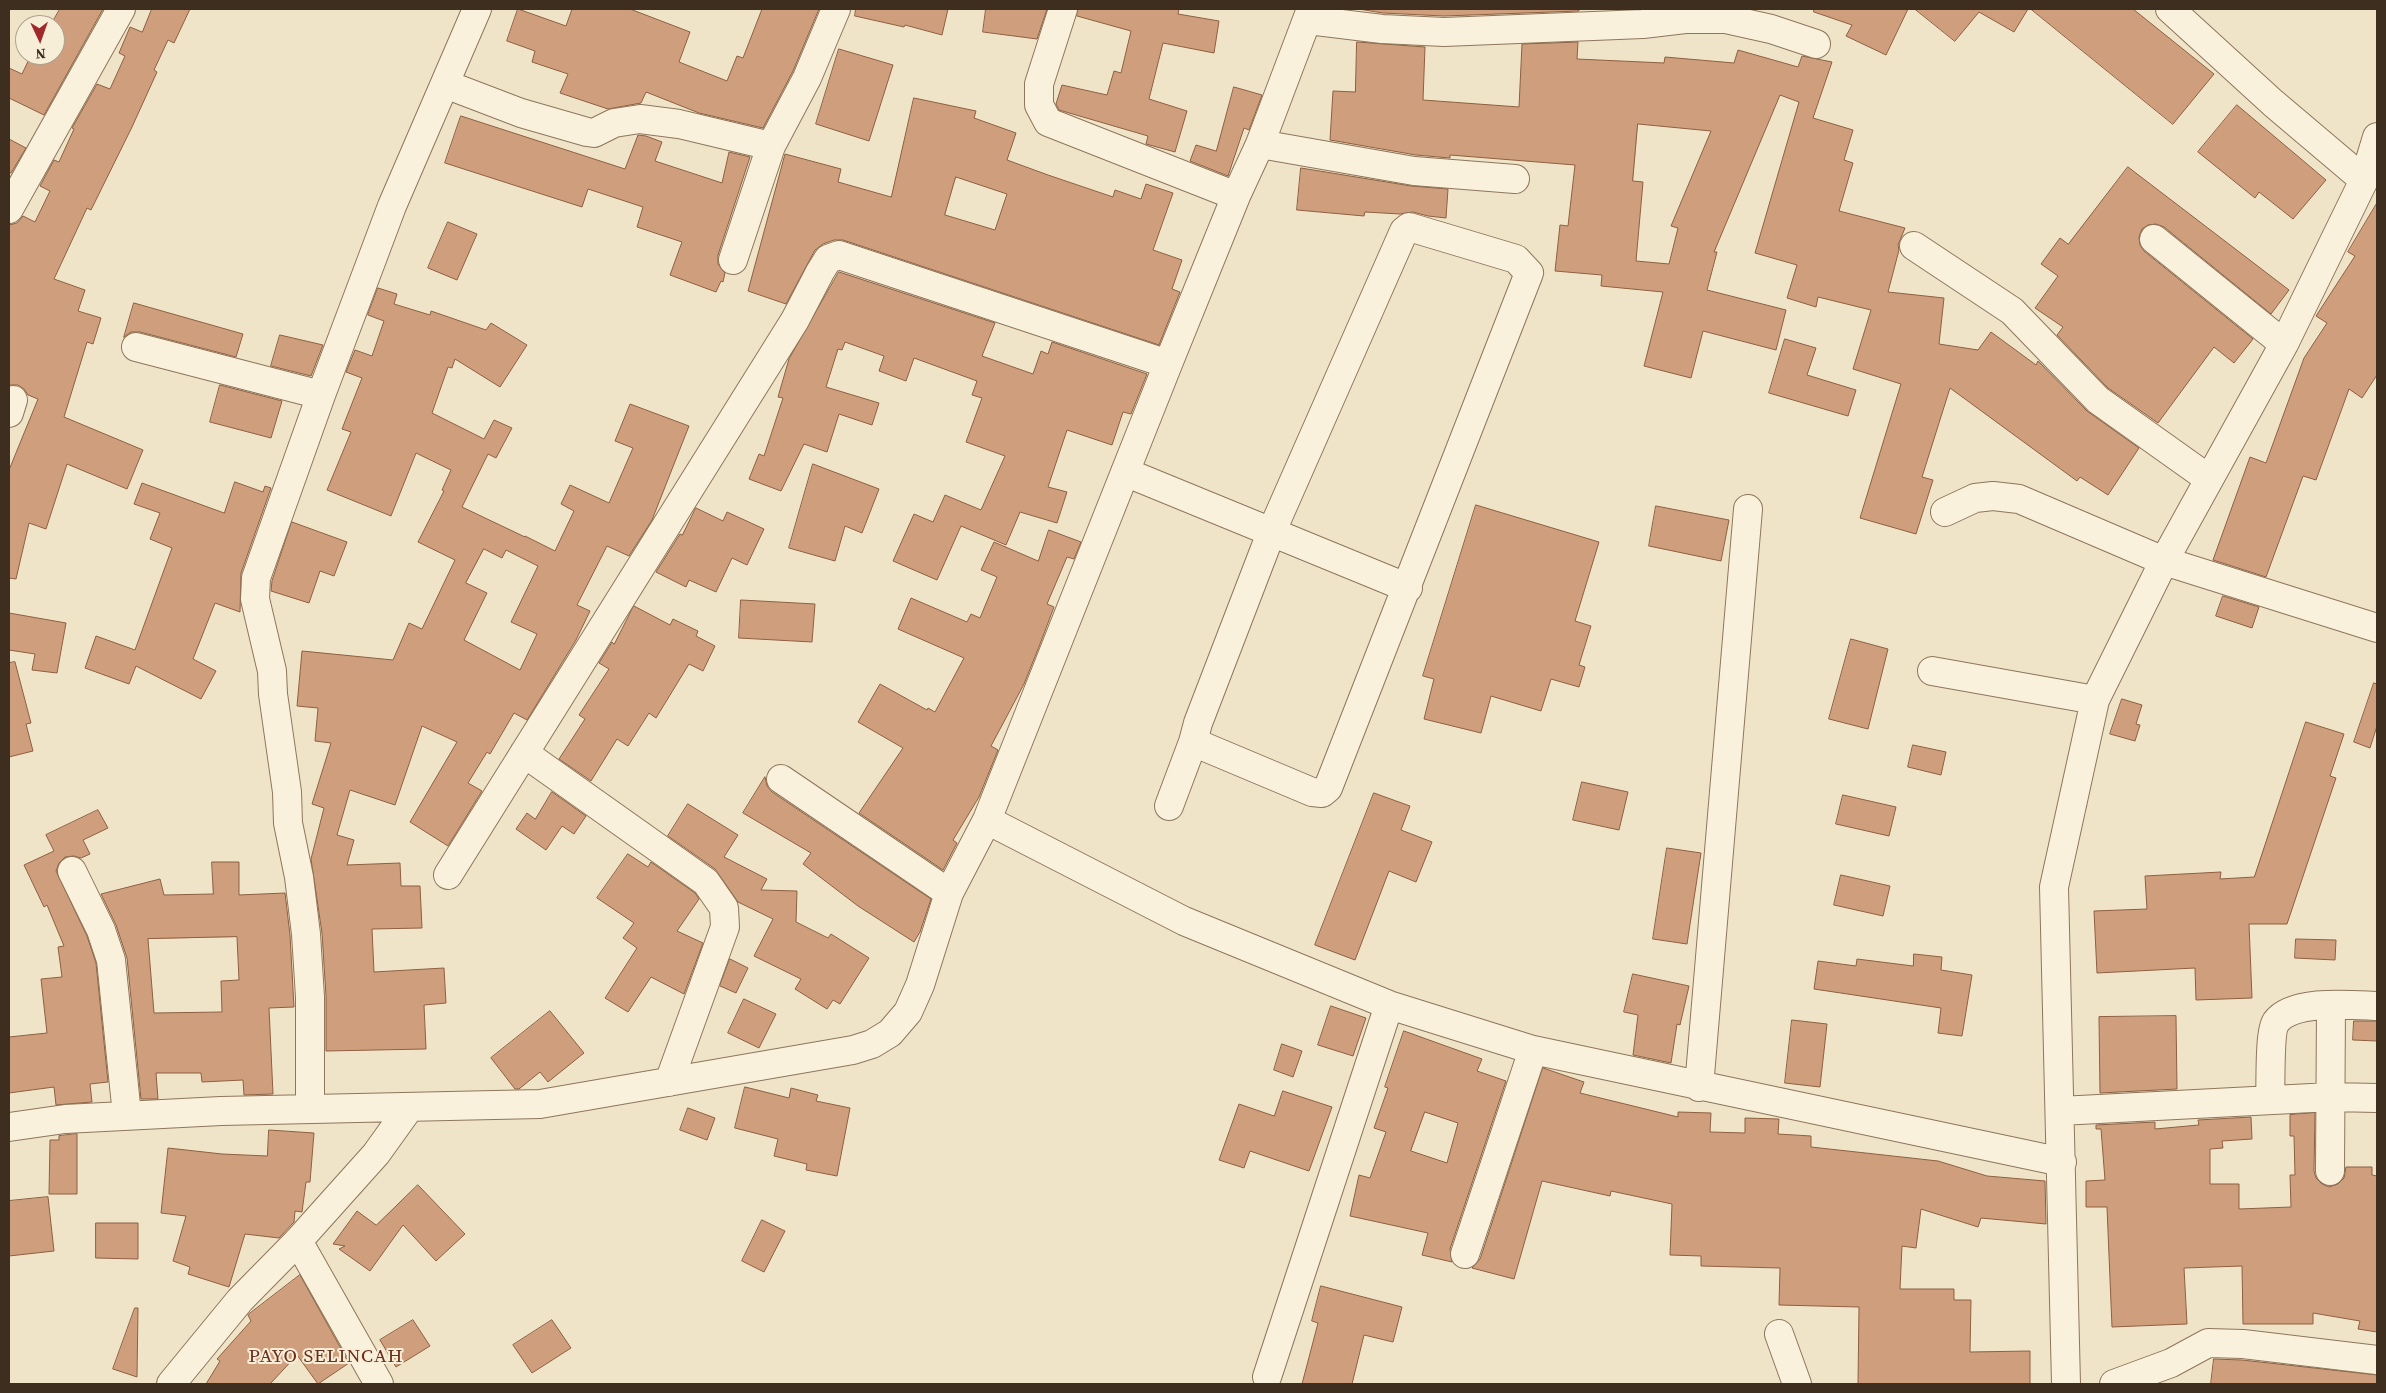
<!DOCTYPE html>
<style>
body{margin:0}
#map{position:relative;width:2386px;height:1393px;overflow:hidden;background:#f0e4c8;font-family:"Source Serif 4",serif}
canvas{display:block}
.frame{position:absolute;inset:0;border:10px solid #3d2e20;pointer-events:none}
.north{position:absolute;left:15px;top:15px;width:50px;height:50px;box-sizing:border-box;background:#f7eed8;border:1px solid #ada18e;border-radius:50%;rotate:177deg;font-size:14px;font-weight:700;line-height:20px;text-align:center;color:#3d2e20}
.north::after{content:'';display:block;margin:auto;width:18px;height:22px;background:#9e2a2b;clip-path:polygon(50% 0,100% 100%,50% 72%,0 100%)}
</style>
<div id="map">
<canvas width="2386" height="1393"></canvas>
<div class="frame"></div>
<div class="north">N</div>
</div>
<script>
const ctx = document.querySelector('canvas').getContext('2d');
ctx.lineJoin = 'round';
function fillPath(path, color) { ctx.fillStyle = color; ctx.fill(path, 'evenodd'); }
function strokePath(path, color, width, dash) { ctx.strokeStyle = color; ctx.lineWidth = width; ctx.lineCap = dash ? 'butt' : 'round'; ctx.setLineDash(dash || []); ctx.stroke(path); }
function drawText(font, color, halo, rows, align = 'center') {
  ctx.font = font + ' "Source Serif 4",serif'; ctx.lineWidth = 4; ctx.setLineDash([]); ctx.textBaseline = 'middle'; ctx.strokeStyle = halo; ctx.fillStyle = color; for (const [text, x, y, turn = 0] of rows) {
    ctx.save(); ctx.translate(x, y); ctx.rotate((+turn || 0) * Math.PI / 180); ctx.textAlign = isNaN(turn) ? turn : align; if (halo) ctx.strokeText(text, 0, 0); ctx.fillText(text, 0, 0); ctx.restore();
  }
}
const building = new Path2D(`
 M 60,9 L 103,9 L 44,115 L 9,98 L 9,68 L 22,74 L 31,55 L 55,55 L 55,25 L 51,25 Z
 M 152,9 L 190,9 L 174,43 L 168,40 L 154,70 L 157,72 L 132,127 L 91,210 L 87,208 L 54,279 L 85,290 L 78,311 L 101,318 L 93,344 L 87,342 L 64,417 L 143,450 L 127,489 L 67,464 L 46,529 L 29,523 L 16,579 L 9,578 L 9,470 L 38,399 L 28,395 L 24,389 L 18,385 L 9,385 L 9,225 L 17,223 L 23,216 L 35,222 L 50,191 L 40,186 L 54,160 L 59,162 L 74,129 L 72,128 L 97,84 L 110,89 L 125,56 L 119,53 L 130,27 L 142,32 Z
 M 518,9 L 566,26 L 572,9 L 630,9 L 690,32 L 679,62 L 727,81 L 737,56 L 743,58 L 762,9 L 819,9 L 793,71 L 763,128 L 699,113 L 646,92 L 641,103 L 608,109 L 560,93 L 568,74 L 532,62 L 535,51 L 507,41 Z
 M 856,9 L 948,9 L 942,35 L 905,25 L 904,27 L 855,16 Z
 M 986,9 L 1047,9 L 1037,39 L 983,32 Z
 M 1078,9 L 1179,9 L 1178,14 L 1219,21 L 1214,53 L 1163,43 L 1149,99 L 1187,111 L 1175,152 L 1146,144 L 1148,136 L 1059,110 L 1056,104 L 1062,85 L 1107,95 L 1114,71 L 1121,73 L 1131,31 L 1077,16 Z
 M 1359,9 L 1579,9 L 1579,11 L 1444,16 L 1383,13 Z
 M 1814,9 L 1908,9 L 1886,55 L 1846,36 L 1852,25 L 1814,12 Z
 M 1915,9 L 2028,9 L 2014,32 L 1979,12 L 1955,41 Z
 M 2031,9 L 2133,9 L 2214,74 L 2173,124 Z
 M 1357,42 L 1425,47 L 1423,100 L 1519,107 L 1522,44 L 1578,42 L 1577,59 L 1664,63 L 1665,57 L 1734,63 L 1738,50 L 1798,67 L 1802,56 L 1832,62 L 1813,118 L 1853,130 L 1844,160 L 1853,163 L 1839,211 L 1905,228 L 1898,245 L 1899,250 L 1888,292 L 1944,298 L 1939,344 L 1978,350 L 1991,332 L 2036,365 L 2038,361 L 2087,411 L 2139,448 L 2108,495 L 2080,477 L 2077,481 L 1950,388 L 1922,477 L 1933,480 L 1916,534 L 1860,518 L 1901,384 L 1853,369 L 1871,310 L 1818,297 L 1816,307 L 1787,298 L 1797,265 L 1755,253 L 1799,102 L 1780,95 L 1714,252 L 1717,252 L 1707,290 L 1786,310 L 1776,350 L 1703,331 L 1691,378 L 1644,366 L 1663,292 L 1601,286 L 1602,275 L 1555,271 L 1560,225 L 1568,226 L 1575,165 L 1450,155 L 1450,158 L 1416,155 L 1330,140 L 1333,91 L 1355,92 ZM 1638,124 L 1711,131 L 1671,226 L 1678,228 L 1669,264 L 1636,261 L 1643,182 L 1633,181 Z
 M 839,49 L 893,65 L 869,141 L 816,124 Z
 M 1234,87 L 1262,95 L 1249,130 L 1244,128 L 1228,176 L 1190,161 L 1196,145 L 1216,151 Z
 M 914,98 L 976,111 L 974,118 L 1016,133 L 1007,160 L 1048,175 L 1113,197 L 1115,190 L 1141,199 L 1146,184 L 1173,193 L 1153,250 L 1182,260 L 1172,289 L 1180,292 L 1159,345 L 843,240 L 834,240 L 823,244 L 815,250 L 786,304 L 748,291 L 785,154 L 841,169 L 838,182 L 891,197 ZM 956,177 L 1007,194 L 995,230 L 945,215 Z
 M 2237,105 L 2326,180 L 2293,219 L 2259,192 L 2255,198 L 2198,152 Z
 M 461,116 L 625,169 L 638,135 L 646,136 L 662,142 L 655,161 L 722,183 L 729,152 L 750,157 L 718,255 L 718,264 L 725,273 L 723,282 L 721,281 L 716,292 L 670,275 L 682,242 L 637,227 L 643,207 L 588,189 L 582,207 L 445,163 Z
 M 9,139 L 26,148 L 11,173 L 9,172 Z
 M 2128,167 L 2289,290 L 2271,314 L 2164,227 L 2156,224 L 2148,225 L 2142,229 L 2139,237 L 2140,245 L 2144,251 L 2253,339 L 2234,363 L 2214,347 L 2158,423 L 2108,388 L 2057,335 L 2063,327 L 2035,308 L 2058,276 L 2041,264 L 2060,238 L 2068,244 Z
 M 1301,168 L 1411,186 L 1448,189 L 1446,218 L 1428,216 L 1413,212 L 1400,214 L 1365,212 L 1364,216 L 1297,210 Z
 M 2377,203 L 2377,375 L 2362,398 L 2349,389 L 2316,480 L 2303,476 L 2266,577 L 2213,560 L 2250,457 L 2266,463 L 2304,358 L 2327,323 L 2316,316 L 2355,256 L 2348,252 Z
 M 448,222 L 477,234 L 457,280 L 428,268 Z
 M 839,272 L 995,323 L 982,356 L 1033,374 L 1041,351 L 1048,354 L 1052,342 L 1147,374 L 1131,414 L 1123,412 L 1112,445 L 1067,430 L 1048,487 L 1067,492 L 1057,523 L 1020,512 L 1006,545 L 961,526 L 937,580 L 893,561 L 914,514 L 933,522 L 945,495 L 981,510 L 1005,456 L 966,442 L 982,398 L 972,395 L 977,381 L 914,358 L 906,381 L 879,371 L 884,356 L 845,342 L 842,350 L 838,349 L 826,387 L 879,403 L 872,425 L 839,414 L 827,452 L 804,444 L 781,491 L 749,479 L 759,454 L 764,456 L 783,398 L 778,397 L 789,359 Z
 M 378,288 L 397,294 L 394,304 L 430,315 L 431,311 L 486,330 L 491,323 L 527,345 L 500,387 L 455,359 L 452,368 L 448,367 L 432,413 L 484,439 L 494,420 L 512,428 L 496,458 L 488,454 L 462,507 L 525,537 L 525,536 L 555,551 L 574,511 L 561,504 L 570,485 L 609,503 L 633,448 L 615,441 L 630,404 L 689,426 L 652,520 L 629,556 L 607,546 L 577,605 L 590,611 L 576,640 L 527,720 L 514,713 L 490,754 L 487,752 L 468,783 L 482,791 L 448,846 L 410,822 L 457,742 L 422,726 L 395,805 L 350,790 L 337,835 L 354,840 L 347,865 L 400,863 L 401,886 L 420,886 L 422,928 L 372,929 L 374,972 L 444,968 L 446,1003 L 424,1005 L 426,1049 L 326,1051 L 326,996 L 322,933 L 311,859 L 324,808 L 312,804 L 331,743 L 315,741 L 318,708 L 297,706 L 302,651 L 393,660 L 409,623 L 422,629 L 455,560 L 418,542 L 444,491 L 442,490 L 451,470 L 416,453 L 391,516 L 327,490 L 351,432 L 342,429 L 362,378 L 346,372 L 355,350 L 372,356 L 384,321 L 368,315 ZM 484,549 L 502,558 L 506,550 L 538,566 L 511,622 L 537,634 L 520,670 L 464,640 L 487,593 L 466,583 Z
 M 134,303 L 243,334 L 236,357 L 140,332 L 131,332 L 124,337 Z
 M 280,335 L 323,345 L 311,376 L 271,366 Z
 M 1785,339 L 1816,348 L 1807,375 L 1856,390 L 1848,416 L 1769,393 Z
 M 220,385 L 282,401 L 271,438 L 210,422 Z
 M 813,464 L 879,489 L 862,533 L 845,526 L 835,561 L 789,548 Z
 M 235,482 L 263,492 L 265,486 L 271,488 L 241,573 L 240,612 L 215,603 L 193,659 L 216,671 L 201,699 L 136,666 L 129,684 L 85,668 L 96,636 L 135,650 L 172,548 L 150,539 L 160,513 L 134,504 L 142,483 L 224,513 Z
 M 1476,505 L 1599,542 L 1575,621 L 1591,626 L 1579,665 L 1585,667 L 1579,687 L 1551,679 L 1541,711 L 1491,696 L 1481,733 L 1424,719 L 1434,679 L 1423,676 Z
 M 1656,506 L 1729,520 L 1721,561 L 1649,546 Z
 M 696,508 L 723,521 L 727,512 L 764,529 L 747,565 L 732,558 L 716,592 L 689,580 L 686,587 L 656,572 L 680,534 L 682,535 Z
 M 292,522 L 347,542 L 334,576 L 320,571 L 309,603 L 271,591 L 272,581 Z
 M 1049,530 L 1081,542 L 1074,559 L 1067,557 L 1047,604 L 1054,607 L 1040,644 L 1024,684 L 991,746 L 998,750 L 979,797 L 953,840 L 957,843 L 943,870 L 859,813 L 903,748 L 858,722 L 880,684 L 927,710 L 928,708 L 935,712 L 964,658 L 898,629 L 911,598 L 967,622 L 971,614 L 980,618 L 997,577 L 981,570 L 994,542 L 1038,561 Z
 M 2223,596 L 2259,607 L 2252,628 L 2216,616 Z
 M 741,600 L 815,604 L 812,642 L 739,638 Z
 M 634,606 L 670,625 L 673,619 L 698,631 L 696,636 L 715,646 L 703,671 L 689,664 L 656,718 L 649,713 L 628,746 L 617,739 L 591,781 L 559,759 L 585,719 L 579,715 L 609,669 L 599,663 L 612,642 L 614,644 Z
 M 9,613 L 66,623 L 57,673 L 32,670 L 35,654 L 9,650 Z
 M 1851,639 L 1888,649 L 1868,729 L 1829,719 Z
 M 15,662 L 31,723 L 26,724 L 33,751 L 9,757 L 9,663 Z
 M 2374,683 L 2377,684 L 2377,726 L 2370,748 L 2354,742 Z
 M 2122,699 L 2142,705 L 2136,724 L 2140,725 L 2135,741 L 2110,734 Z
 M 2306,722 L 2344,734 L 2330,776 L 2336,778 L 2287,924 L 2249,924 L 2252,998 L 2196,1000 L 2195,968 L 2097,973 L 2094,911 L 2147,909 L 2145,876 L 2221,872 L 2220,879 L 2254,877 Z
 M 1913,745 L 1946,752 L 1941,775 L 1908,767 Z
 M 765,777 L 767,786 L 772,792 L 931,899 L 920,932 L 914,942 L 858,906 L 803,864 L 811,853 L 743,813 Z
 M 1582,782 L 1628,792 L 1619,830 L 1573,820 Z
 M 552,792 L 586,816 L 574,834 L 562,826 L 546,850 L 516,829 L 527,813 L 535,819 Z
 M 1374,793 L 1410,806 L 1401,830 L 1432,842 L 1416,882 L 1389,871 L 1355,960 L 1315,945 Z
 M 1843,795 L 1896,807 L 1889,836 L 1836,824 Z
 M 688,804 L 738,835 L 724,857 L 767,879 L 761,890 L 797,891 L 796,922 L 828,938 L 831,934 L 869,958 L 840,1004 L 833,1000 L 827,1009 L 795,989 L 801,979 L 754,956 L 773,919 L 738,902 L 715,869 L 668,836 Z
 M 98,810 L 108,828 L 83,840 L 90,854 L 81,858 L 74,856 L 65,857 L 59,863 L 56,871 L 87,936 L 96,963 L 108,1082 L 90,1084 L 92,1102 L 56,1105 L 54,1087 L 9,1093 L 9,1037 L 47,1033 L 41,979 L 62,977 L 58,947 L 64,946 L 47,905 L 44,907 L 24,865 L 54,851 L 46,835 Z
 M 1667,848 L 1701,853 L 1687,944 L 1653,939 Z
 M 628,854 L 648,867 L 651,862 L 695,893 L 699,899 L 677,931 L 703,943 L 684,994 L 651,977 L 628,1012 L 605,998 L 637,948 L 623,938 L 634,923 L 597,898 Z
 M 212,862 L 239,862 L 239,895 L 285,893 L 290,935 L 294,1007 L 269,1008 L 273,1094 L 244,1095 L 243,1080 L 202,1082 L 201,1073 L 156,1073 L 158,1099 L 141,1099 L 127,958 L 116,925 L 101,894 L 160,879 L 164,895 L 213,894 ZM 237,937 L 239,980 L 221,981 L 222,1012 L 154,1013 L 148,939 Z
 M 1841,875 L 1890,886 L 1883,916 L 1834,905 Z
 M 2296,939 L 2336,940 L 2335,960 L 2295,958 Z
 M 1914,954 L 1942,957 L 1941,970 L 1972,975 L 1962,1036 L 1938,1033 L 1941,1008 L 1814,989 L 1818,961 L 1856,966 L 1857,959 L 1913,966 Z
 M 730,959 L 748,968 L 736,993 L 720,986 Z
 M 1633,974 L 1689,986 L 1680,1025 L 1677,1024 L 1671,1063 L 1633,1055 L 1638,1015 L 1624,1012 Z
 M 744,999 L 776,1014 L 759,1048 L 728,1033 Z
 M 1331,1006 L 1366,1018 L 1353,1056 L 1318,1045 Z
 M 550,1011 L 584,1053 L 548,1082 L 540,1072 L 519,1089 L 515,1089 L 491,1058 Z
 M 2176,1016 L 2177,1089 L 2100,1093 L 2099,1017 Z
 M 1792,1020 L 1827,1024 L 1820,1087 L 1785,1083 Z
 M 2354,1021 L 2377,1021 L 2377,1041 L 2353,1040 Z
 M 1404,1031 L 1482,1059 L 1477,1071 L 1506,1081 L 1450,1249 L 1452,1262 L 1422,1255 L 1428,1233 L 1350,1216 L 1359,1175 L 1370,1178 L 1386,1132 L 1374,1128 L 1388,1088 L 1385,1087 ZM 1425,1112 L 1458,1123 L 1447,1163 L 1411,1151 Z
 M 1282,1044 L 1302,1051 L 1293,1077 L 1274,1070 Z
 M 1543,1068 L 1584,1082 L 1580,1093 L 1678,1117 L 1678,1112 L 1711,1113 L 1710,1132 L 1745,1133 L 1745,1118 L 1779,1119 L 1778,1134 L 1811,1136 L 1811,1147 L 1938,1161 L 1987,1176 L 2045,1181 L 2046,1224 L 1981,1218 L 1978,1227 L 1921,1209 L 1916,1248 L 1902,1246 L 1900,1289 L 1954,1289 L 1954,1300 L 1971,1300 L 1970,1352 L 2030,1351 L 2030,1384 L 1858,1384 L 1859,1307 L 1779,1305 L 1780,1268 L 1701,1266 L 1701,1256 L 1670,1255 L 1672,1204 L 1611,1191 L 1610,1196 L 1542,1181 L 1514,1279 L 1472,1268 L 1480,1259 Z
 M 745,1087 L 789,1098 L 791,1088 L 818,1095 L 816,1101 L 850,1108 L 837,1176 L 806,1170 L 807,1164 L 774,1156 L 778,1139 L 735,1128 Z
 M 1283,1091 L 1332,1107 L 1309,1171 L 1250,1151 L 1244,1168 L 1219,1160 L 1239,1104 L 1274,1116 Z
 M 688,1108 L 715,1118 L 707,1140 L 680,1130 Z
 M 2315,1113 L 2314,1171 L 2316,1178 L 2322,1184 L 2329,1187 L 2338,1184 L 2344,1178 L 2346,1167 L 2372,1167 L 2372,1175 L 2377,1176 L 2377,1332 L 2358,1329 L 2360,1321 L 2313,1313 L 2313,1324 L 2243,1324 L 2242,1266 L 2184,1268 L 2187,1324 L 2112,1327 L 2107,1207 L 2086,1207 L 2086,1181 L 2105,1180 L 2101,1129 L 2096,1129 L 2096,1125 L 2155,1122 L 2155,1129 L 2199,1125 L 2198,1120 L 2251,1117 L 2252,1139 L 2222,1141 L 2223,1148 L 2210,1149 L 2210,1184 L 2239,1184 L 2239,1209 L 2291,1207 L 2290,1175 L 2295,1175 L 2294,1136 L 2290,1136 L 2290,1115 Z
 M 269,1130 L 314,1133 L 310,1182 L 306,1182 L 302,1212 L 295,1211 L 294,1222 L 279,1238 L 245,1234 L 229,1287 L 188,1274 L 190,1267 L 173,1261 L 186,1216 L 161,1213 L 168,1148 L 222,1154 L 267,1156 Z
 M 77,1134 L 77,1194 L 49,1194 L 50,1140 L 59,1140 L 59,1136 Z
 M 418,1185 L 465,1234 L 436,1261 L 403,1225 L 370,1271 L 339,1249 L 345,1246 L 333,1244 L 357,1211 L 376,1225 Z
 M 48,1197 L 54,1251 L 9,1256 L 9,1201 Z
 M 762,1220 L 785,1231 L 764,1272 L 742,1261 Z
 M 96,1223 L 138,1223 L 138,1259 L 96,1258 Z
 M 300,1275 L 349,1363 L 318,1384 L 297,1355 L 270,1384 L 206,1384 L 220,1361 L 217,1359 L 251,1321 L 248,1315 Z
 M 1321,1286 L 1402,1307 L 1393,1342 L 1364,1335 L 1352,1384 L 1302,1384 L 1318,1323 L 1312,1321 Z
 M 135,1308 L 138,1308 L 137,1377 L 113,1369 Z
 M 413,1320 L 430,1346 L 396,1367 L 380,1340 Z
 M 552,1320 L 571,1348 L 532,1373 L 513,1345 Z
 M 2214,1359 L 2242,1360 L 2377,1375 L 2377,1384 L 2211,1384 Z`);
fillPath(building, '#cf9f7d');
strokePath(building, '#8d5f41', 1);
const minor = new Path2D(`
 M 1063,9 L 1039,84 L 1039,105 L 1048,122 L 1236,196
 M 2170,9 L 2273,103 L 2364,180
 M 1308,20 L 1382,29 L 1444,32 L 1643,24 L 1685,19 L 1726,19 L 1771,29 L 1816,44
 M 445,84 L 521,113 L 587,132 L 594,133 L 614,123 L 640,119 L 679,124 L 771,146
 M 1260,144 L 1414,171 L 1515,179
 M 9,209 L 121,9
 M 1409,227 L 1516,259 L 1529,273 L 1328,788 L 1322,793 L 1312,792 L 1193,742 L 1198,723 L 1271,533 L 1404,231 Z
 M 2154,239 L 2284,344
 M 1914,246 L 2012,311 L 2098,400 L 2209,479
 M 733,260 L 771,146 L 807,78 L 836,9
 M 136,347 L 321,395
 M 9,413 L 13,400
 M 1125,472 L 1408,588
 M 1945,512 L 1975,498 L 1993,496 L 2019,499 L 2164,561 L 2377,628
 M 1932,671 L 2095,700
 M 524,753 L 706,882 L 724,908 L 725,927 L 669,1082
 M 781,779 L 949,893
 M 1169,806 L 1193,742
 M 987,820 L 1184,921 L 1389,1005 L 1533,1050 L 2062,1162
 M 72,871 L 101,930 L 111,960 L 127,1115
 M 448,875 L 795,320 L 820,272 L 828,259 L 839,255 L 1168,364
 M 1699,1087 L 1748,509
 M 2270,1099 C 2271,1085 2269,1032 2276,1022 C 2293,999 2352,1005 2377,1006
 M 310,1107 L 310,997 L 306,934 L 299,877 L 288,823 L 287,792 L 273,694 L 272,671 L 255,599 L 256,578 L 321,395 L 392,206 L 477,9
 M 2060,1111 L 2331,1097 L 2377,1098
 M 9,1127 L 65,1119 L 221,1111 L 540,1104 L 853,1050 L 872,1044 L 890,1033 L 908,1012 L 920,985 L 949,893 L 987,820 L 1168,364 L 1236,196 L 1260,144 L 1311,9
 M 2330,1171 L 2331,1005
 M 298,1241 L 379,1384
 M 1465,1254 L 1533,1050
 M 1779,1334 L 1797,1384
 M 1267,1377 L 1389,1005
 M 171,1384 L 240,1300 L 298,1241 L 376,1154 L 409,1108
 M 2066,1384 L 2054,887 L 2095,700 L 2164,561 L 2284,344 L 2364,180 L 2377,137
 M 2114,1384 L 2171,1363 L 2208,1343 L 2243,1344 L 2377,1360`);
strokePath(minor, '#8d765c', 30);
strokePath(minor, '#faf1dc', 28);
ctx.letterSpacing = '1px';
drawText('19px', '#6b2e1e', '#f7eed8', [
 ["PAYO SELINCAH",326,1357]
]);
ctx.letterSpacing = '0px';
</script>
